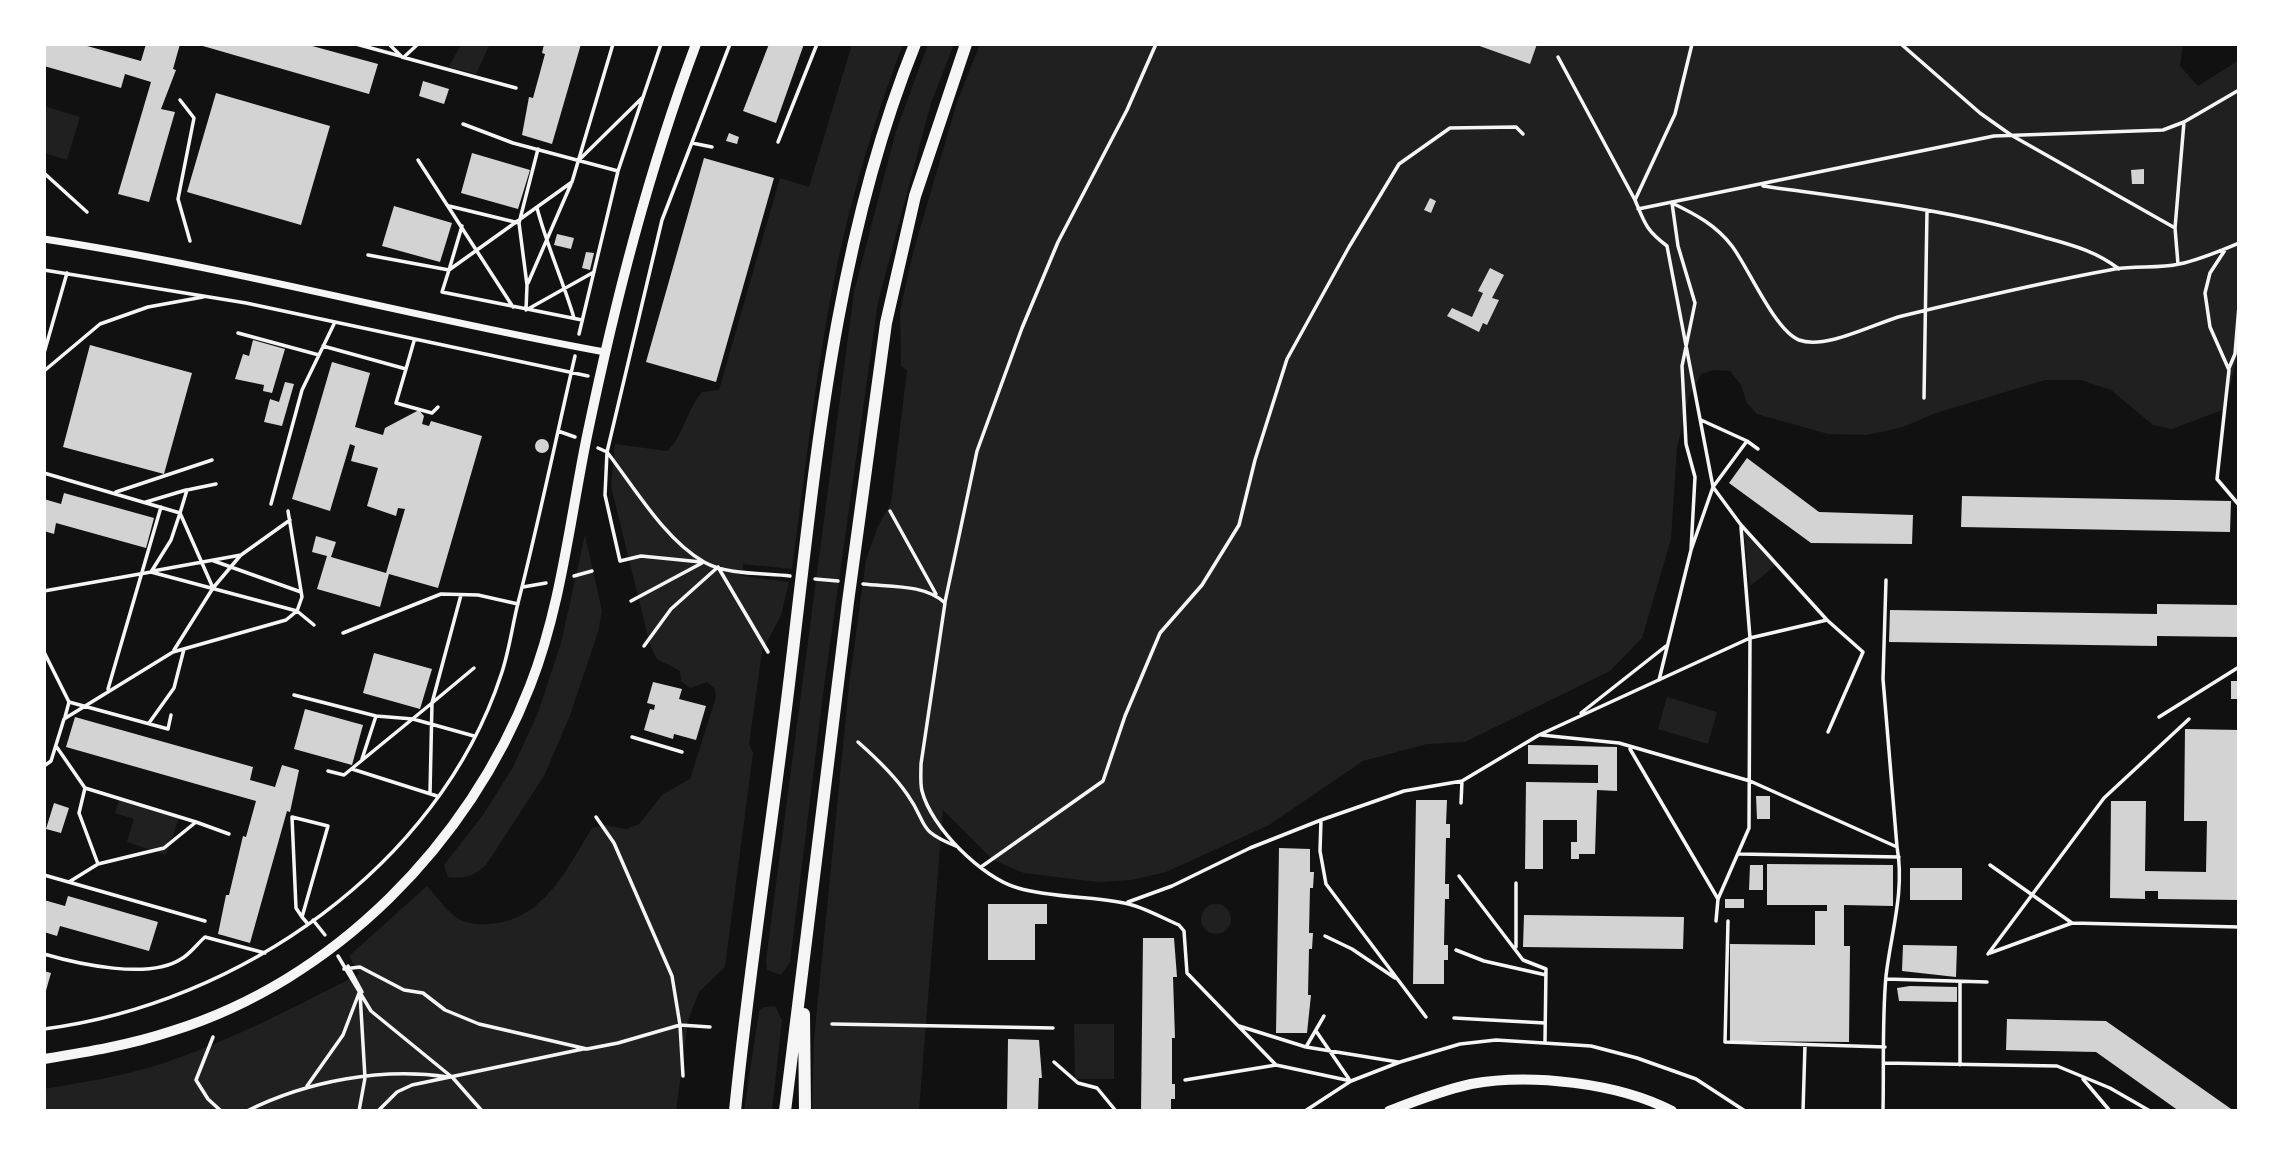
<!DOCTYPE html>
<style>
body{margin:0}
#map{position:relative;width:2283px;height:1155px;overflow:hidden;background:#111;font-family:"Alegreya Sans",sans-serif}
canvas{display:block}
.frame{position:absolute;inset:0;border:46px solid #fff;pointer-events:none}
</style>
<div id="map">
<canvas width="2283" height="1155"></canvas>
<div class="frame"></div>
</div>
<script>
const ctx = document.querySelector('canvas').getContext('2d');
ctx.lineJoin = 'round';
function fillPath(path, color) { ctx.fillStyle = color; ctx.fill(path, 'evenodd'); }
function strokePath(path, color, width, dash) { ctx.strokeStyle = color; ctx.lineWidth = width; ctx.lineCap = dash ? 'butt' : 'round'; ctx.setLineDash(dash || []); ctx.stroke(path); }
fillPath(new Path2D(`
 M 461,44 L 490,44 L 476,74 L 449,67 Z
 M 852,44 L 903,44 C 881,102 862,161 847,222 C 819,335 808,453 792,569 L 743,564 L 742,576 L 789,582 L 781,615 L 762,652 L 749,744 L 753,753 L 725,967 L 699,992 L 688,1021 L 676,1111 L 44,1111 L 44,1089 C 84,1082 125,1076 164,1063 C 231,1040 296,1007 359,974 L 349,956 L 427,886 C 436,896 446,910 457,918 C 467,924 479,925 489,924 C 543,921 567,869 592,828 L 606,825 L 626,829 L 639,824 L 663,794 L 690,779 L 716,697 L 715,689 L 707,682 L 690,688 L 681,681 L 680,671 L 657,659 L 650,645 L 611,486 L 615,444 L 667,451 C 682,439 687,409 702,392 L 719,390 L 780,178 L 809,187 Z
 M 928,44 L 954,44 L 931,103 L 878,302 L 824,687 L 790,962 L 781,975 L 767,970 L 766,960 L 854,292 L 896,131 Z
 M 980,44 L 2183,44 L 2180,66 L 2198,86 L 2239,60 L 2239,348 L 2225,409 L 2172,429 L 2153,425 L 2111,390 L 2081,380 L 2045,380 L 1936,413 L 1903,427 L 1867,435 L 1828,434 L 1757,414 L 1747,403 L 1741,385 L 1730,371 L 1714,370 L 1701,374 L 1689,397 L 1677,448 L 1671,539 L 1642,638 L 1610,671 L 1465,742 L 1427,744 L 1363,761 L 1269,825 L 1166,872 L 1132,880 L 1098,882 L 1024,873 L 993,860 L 943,810 L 919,1111 L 812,1111 L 814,1039 L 849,685 L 866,560 L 878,526 L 891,503 L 907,370 L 901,366 L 900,311 L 913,253 L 957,102 Z
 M 44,106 L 80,117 L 67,160 L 44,153 Z
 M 1746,532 L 1776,565 L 1750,586 L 1744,533 Z
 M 585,535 L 602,611 L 598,632 L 569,718 L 544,776 L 486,865 C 474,876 466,879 448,877 L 444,865 L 483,815 L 513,767 L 538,713 L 561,643 Z
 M 1667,697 L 1717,712 L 1708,744 L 1658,729 Z
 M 120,798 L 179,818 L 166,855 L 127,842 L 134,819 L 115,813 Z
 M1201 919a15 15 0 1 1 30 0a15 15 0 1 1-30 0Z
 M 775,1006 L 782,1020 L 772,1111 L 744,1111 L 759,1011 L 764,1007 Z
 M 1074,1024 L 1114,1024 L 1114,1079 L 1075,1079 Z`), '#202020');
fillPath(new Path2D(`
 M 44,44 L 80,44 L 141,61 L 146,44 L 180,44 L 173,69 L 176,70 L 161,109 L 175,112 L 149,202 L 118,194 L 151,82 L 125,74 L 121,88 L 44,66 Z
 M 196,44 L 305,44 L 378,64 L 369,94 Z
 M 544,44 L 581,44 L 552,144 L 522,135 L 529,97 L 533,98 L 545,54 L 542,53 Z
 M 769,44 L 804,44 L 776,123 L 743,111 Z
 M 1474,44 L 1537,44 L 1530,64 Z
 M 423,81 L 449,89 L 444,104 L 419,96 Z
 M 216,93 L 330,126 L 301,225 L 187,192 Z
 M 729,133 L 739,137 L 737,144 L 726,141 Z
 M 472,153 L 530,170 L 518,209 L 461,193 Z
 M 704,158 L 774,178 L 716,382 L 646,362 Z
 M 2144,169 L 2144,184 L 2132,184 L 2131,170 Z
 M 1430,198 L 1436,201 L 1431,213 L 1424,210 Z
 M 394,206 L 452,223 L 440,262 L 382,246 Z
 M 557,234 L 574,238 L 571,249 L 554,245 Z
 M 586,252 L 594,253 L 590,270 L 582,268 Z
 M 1490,268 L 1504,275 L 1492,298 L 1499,300 L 1487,325 L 1483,323 L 1479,332 L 1447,316 L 1452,308 L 1472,317 L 1483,293 L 1478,291 Z
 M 253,340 L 285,349 L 272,393 L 263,391 L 264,385 L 235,379 L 243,354 L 249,356 Z
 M 90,345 L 192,373 L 164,474 L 63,447 Z
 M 332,362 L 370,373 L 355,427 L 383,435 L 385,428 L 419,410 L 424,416 L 422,424 L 429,426 L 431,421 L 482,436 L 438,588 L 389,574 L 380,607 L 317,589 L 327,556 L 312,552 L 316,536 L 336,542 L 331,557 L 386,573 L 405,509 L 398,508 L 396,516 L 367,506 L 378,468 L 351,461 L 355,446 L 350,444 L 330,511 L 292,499 Z
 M 285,382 L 294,384 L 282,426 L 264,422 L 270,399 L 279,402 Z
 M535 446a7 7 0 1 1 14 0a7 7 0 1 1-14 0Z
 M 1747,458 L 1819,512 L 1913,515 L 1912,544 L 1811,543 L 1729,483 Z
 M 64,493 L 154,518 L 146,548 L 56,523 L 54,534 L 44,531 L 44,499 L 61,504 Z
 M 1962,496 L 2231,501 L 2230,532 L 1961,527 Z
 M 2157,604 L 2239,605 L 2239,637 L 2157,636 L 2157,646 L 1889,642 L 1890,610 L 2157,614 Z
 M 374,653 L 432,669 L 420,709 L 363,693 Z
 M 2231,681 L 2239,681 L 2239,699 L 2231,699 Z
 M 653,682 L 682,689 L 679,699 L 706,706 L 696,740 L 674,734 L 673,739 L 644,730 L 650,709 L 654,710 L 655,705 L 647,703 Z
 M 305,709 L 363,725 L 352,765 L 294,749 Z
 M 75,717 L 253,767 L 250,780 L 275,787 L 282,765 L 299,770 L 290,812 L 287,811 L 250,943 L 218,934 L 226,895 L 229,895 L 243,836 L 246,837 L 256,801 L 66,747 Z
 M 2185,729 L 2239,730 L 2239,900 L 2158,899 L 2158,891 L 2145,891 L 2145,899 L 2110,898 L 2111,801 L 2146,801 L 2145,871 L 2206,872 L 2207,821 L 2184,821 Z
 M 1528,745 L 1617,747 L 1617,791 L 1597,790 L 1595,854 L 1579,854 L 1579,859 L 1571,859 L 1571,842 L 1577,842 L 1577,820 L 1543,820 L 1543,869 L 1525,869 L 1526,782 L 1598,783 L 1598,765 L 1528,764 Z
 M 1756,796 L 1770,796 L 1770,819 L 1757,819 Z
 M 1416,800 L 1447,800 L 1446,824 L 1450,824 L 1450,838 L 1446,838 L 1445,884 L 1449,884 L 1449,899 L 1445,899 L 1444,945 L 1448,945 L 1448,960 L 1444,960 L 1444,984 L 1413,984 Z
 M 54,803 L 69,808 L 61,833 L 46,829 Z
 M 1279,848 L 1310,849 L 1310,872 L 1314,872 L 1313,888 L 1310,888 L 1309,933 L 1313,933 L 1312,949 L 1309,949 L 1308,995 L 1311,995 L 1307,1033 L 1276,1033 Z
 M 1767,864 L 1893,865 L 1893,906 L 1844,905 L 1844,946 L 1850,946 L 1849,1042 L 1730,1041 L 1730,944 L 1815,945 L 1815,911 L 1827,911 L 1827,905 L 1767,905 Z
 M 1750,865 L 1763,865 L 1763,890 L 1749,890 Z
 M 1910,868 L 1962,868 L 1962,900 L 1910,900 Z
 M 68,896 L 158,922 L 149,951 L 60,926 L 57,936 L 44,932 L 44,900 L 65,906 Z
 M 1725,899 L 1744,899 L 1744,908 L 1725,908 Z
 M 988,904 L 1047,904 L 1047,924 L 1035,924 L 1035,960 L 988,960 Z
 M 1524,915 L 1684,917 L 1683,949 L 1523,947 Z
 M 1143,938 L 1174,938 L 1177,977 L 1173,977 L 1175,1038 L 1172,1038 L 1172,1084 L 1175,1084 L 1175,1099 L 1171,1099 L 1171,1111 L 1141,1111 Z
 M 1903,945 L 1957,946 L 1956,977 L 1902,971 Z
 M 44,971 L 51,973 L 45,994 L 44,994 Z
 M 1910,986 L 1957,987 L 1957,1002 L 1899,1001 L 1897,988 Z
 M 2007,1019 L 2106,1021 L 2234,1111 L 2179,1111 L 2096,1052 L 2006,1050 Z
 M 1008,1039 L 1039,1040 L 1042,1078 L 1039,1078 L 1038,1111 L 1007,1111 Z`), '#d3d3d3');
strokePath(new Path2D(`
 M 356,44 L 400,56
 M 389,44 L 402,57 L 516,88
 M 1901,44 L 1980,113 L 2011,135 L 2175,228
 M 404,57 L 418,44
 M 1558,57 L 1635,200 C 1645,224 1646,230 1667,246 L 1713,487 L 1741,525 L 1827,620 L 1863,652 L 1828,732
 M 180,100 L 194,118 L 178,199 L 190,241
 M 463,124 L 513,143 L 618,171
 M 778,142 L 817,44
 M 692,143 L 712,147
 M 580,159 L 642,98
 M 418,160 L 513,307
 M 44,173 L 87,212
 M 1763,186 C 1854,199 1947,209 2036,235 C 2067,244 2093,249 2119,269
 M 1635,200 L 1675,114 L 1692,44
 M 1672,203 C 1695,214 1716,225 1732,246 C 1748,267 1775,331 1799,340 C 1826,350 1875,323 1902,316 C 1972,299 2044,282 2115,269 C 2136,265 2158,269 2179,264 C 2199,260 2220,251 2239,243
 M 1672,203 L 1678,246 L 1695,303 L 1682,366 L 1686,444 L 1695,477 L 1691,550
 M 449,206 L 519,223
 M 537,208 C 547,246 563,281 574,318
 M 1638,209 L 1994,136 L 2163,130 L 2184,122 L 2239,90
 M 2225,250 L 2210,273 L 2205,293 L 2210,327 L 2229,370 L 2217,479 L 2239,505
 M 368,255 L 449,270 L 462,226
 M 2178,264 L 2175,228 L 2184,122
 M 44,270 L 246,303 L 588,376
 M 528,283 L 571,184
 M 528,309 L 594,272
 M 526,310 L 527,285 L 519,223 L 538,149
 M 582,320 L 442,292 L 449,270 L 572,182 L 613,44
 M 238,333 L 319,355
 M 579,334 L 618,171 L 661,44
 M 323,346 L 406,369 L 396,403 L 432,413 L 438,407
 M 44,353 L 67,273
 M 2229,368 L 2235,354 L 2239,306
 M 406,369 L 414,341
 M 44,371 L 100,324 L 148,307 L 203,297
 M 1924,398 L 1927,210
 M 1701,420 L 1747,441
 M 558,431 L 575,437
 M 598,448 L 607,452 C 634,487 665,540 704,562 C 726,575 764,573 790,576
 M 44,473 L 180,513 L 187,490 L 216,484
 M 116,492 L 212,460
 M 146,502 L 186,490
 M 271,504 L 302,390 L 334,324
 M 890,511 L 936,594
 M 214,561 L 301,592
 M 701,562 L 641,556 L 620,561 L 605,495 L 607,452 L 662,220 L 730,44
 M 718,567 L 768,652
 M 153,571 L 241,555 L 290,520
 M 151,572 L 171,540 L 180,513 L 213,588
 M 574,576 L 592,571
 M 815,579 L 838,581
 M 1886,580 L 1883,679 L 1897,847
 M 863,584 C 890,587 925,584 945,603 L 921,764 C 921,773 920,783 922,791 C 931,827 982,878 1018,888 C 1053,898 1089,896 1124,903 C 1142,906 1162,918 1179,925 L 1184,931 L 1187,973 L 1276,1065
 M 523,587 L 546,583
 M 44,591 L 151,572 L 297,611 L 314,625
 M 631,601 L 702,563
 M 945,602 L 977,451 L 1022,328 L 1058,242 L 1127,110 L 1156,44
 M 343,633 L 441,594 L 478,595 L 518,604
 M 644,646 L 671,609 L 718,567
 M 174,650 L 213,588 L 240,556
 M 44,652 L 69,702
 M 1659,680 L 1691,550 L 1713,487 L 1747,441 L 1758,449
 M 108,689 L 161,507
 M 294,695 L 376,716
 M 1581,713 L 1666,646
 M 65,717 L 69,702 L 168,729 L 171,715
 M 2159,717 L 2239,667
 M 149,723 L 174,688 L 184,649
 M 1541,735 L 1619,743 L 1750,781 L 1897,847 C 1905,891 1891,933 1886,976 C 1882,1020 1884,1066 1883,1111
 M 632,737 L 682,752
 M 858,742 C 875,757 894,775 907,794 C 930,826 914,829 958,847
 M 56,746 L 85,788 L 79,813 L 98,864 L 69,882
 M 1630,749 L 1718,899 L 1716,921
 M 362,759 L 376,716 L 413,719 L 474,736
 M 44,766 L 51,761 L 64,719 L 173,652 L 286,620 L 297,611 L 302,597 L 288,511
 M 352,769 L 437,796
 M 328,771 L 344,775 L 432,703 L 461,595
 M 85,788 L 196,822
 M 430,793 L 432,703 L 474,668
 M 1461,803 L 1462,781
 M 596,817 L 614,843 L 672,976 L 680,1025 L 683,1076
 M 1321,820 L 1320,851 L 1326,884 L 1426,1017
 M 1739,854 L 1899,857
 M 98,864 L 164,848 L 196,822 L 229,834
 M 1990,865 L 2072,923
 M 981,867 L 1103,781 L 1125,716 L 1160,633 L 1202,585 L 1239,525 L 1255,460 L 1287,359 L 1349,247 L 1399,164 L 1450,128 L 1516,127 L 1523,134
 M 44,875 L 205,921
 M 1459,876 L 1523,960 L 1546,969 L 1545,1041
 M 1718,899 L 1749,828 L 1750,638 L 1741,527
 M 1128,902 L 1172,886 L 1250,848 L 1321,820 L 1404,791 L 1462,781 L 1539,735 L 1750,638 L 1827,620
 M 302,917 L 296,908 L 292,817 L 328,826 L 302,917 L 308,924
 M 313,920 L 325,935
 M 1728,921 L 1725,1042 L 1885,1047
 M 1325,936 L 1352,949 L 1395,978
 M 1516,947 L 1516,883
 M 1456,950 L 1484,961 L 1546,975
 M 1990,953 L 2072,923 L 2239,927
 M 44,954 C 78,964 149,980 181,959 C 190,954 197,944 205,937 L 265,953
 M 1988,954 L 2104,798 L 2189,719
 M 338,956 L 371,1011 L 453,1078 L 482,1111
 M 348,966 L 362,992
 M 344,969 L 360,967 L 404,990 L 423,993 L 445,1010 L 479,1024 L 587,1049 L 618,1043 L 680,1025 L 710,1027
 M 1886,979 L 1987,982
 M 1454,1018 L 1545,1023
 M 832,1024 L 1053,1028
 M 1239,1026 L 1306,1047 L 1398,1062
 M 44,1029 C 238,1004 438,867 501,675 C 509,652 512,627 518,603 C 539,521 556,438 575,356
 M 1316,1031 L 1349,1079
 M 213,1037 L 196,1080 L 208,1099 L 221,1111
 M 1306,1047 L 1324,1016
 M 1054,1062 L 1078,1083 L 1097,1088 L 1116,1111
 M 1884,1063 L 2057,1066 L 2110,1088 L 2150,1111
 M 1960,1065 L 1960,983
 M 2083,1079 L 2110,1111
 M 1185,1080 L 1276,1065 L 1351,1081
 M 307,1086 L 343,1035 L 359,993
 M 247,1111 C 307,1081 382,1067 448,1077
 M 359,1111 L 365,1078 L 360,993
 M 378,1111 L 397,1092 L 412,1085 L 583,1049
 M 1305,1111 L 1351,1081 L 1400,1062 L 1460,1044 L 1496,1040 L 1591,1046 L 1637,1058 L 1696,1079 L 1745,1111
 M 1803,1111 L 1805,1045`), '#f5f5f5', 3.5);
strokePath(new Path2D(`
 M 44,239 C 233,268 417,318 605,352`), '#f5f5f5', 7);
strokePath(new Path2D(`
 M 1389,1111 C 1415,1101 1443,1090 1471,1084 C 1530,1073 1619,1083 1672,1111`), '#f5f5f5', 10);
strokePath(new Path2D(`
 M 44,1059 C 87,1052 130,1045 172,1031 C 335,980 469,843 530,686 C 561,607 570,519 587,436 C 615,302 648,172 696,44`), '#f5f5f5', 10);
strokePath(new Path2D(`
 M 804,1014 L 805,1111
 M 735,1111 C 749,969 772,826 789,684 C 815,470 833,246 915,44
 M 785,1111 L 848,602 L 886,323 L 915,196 L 966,44`), '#f5f5f5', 12);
</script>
